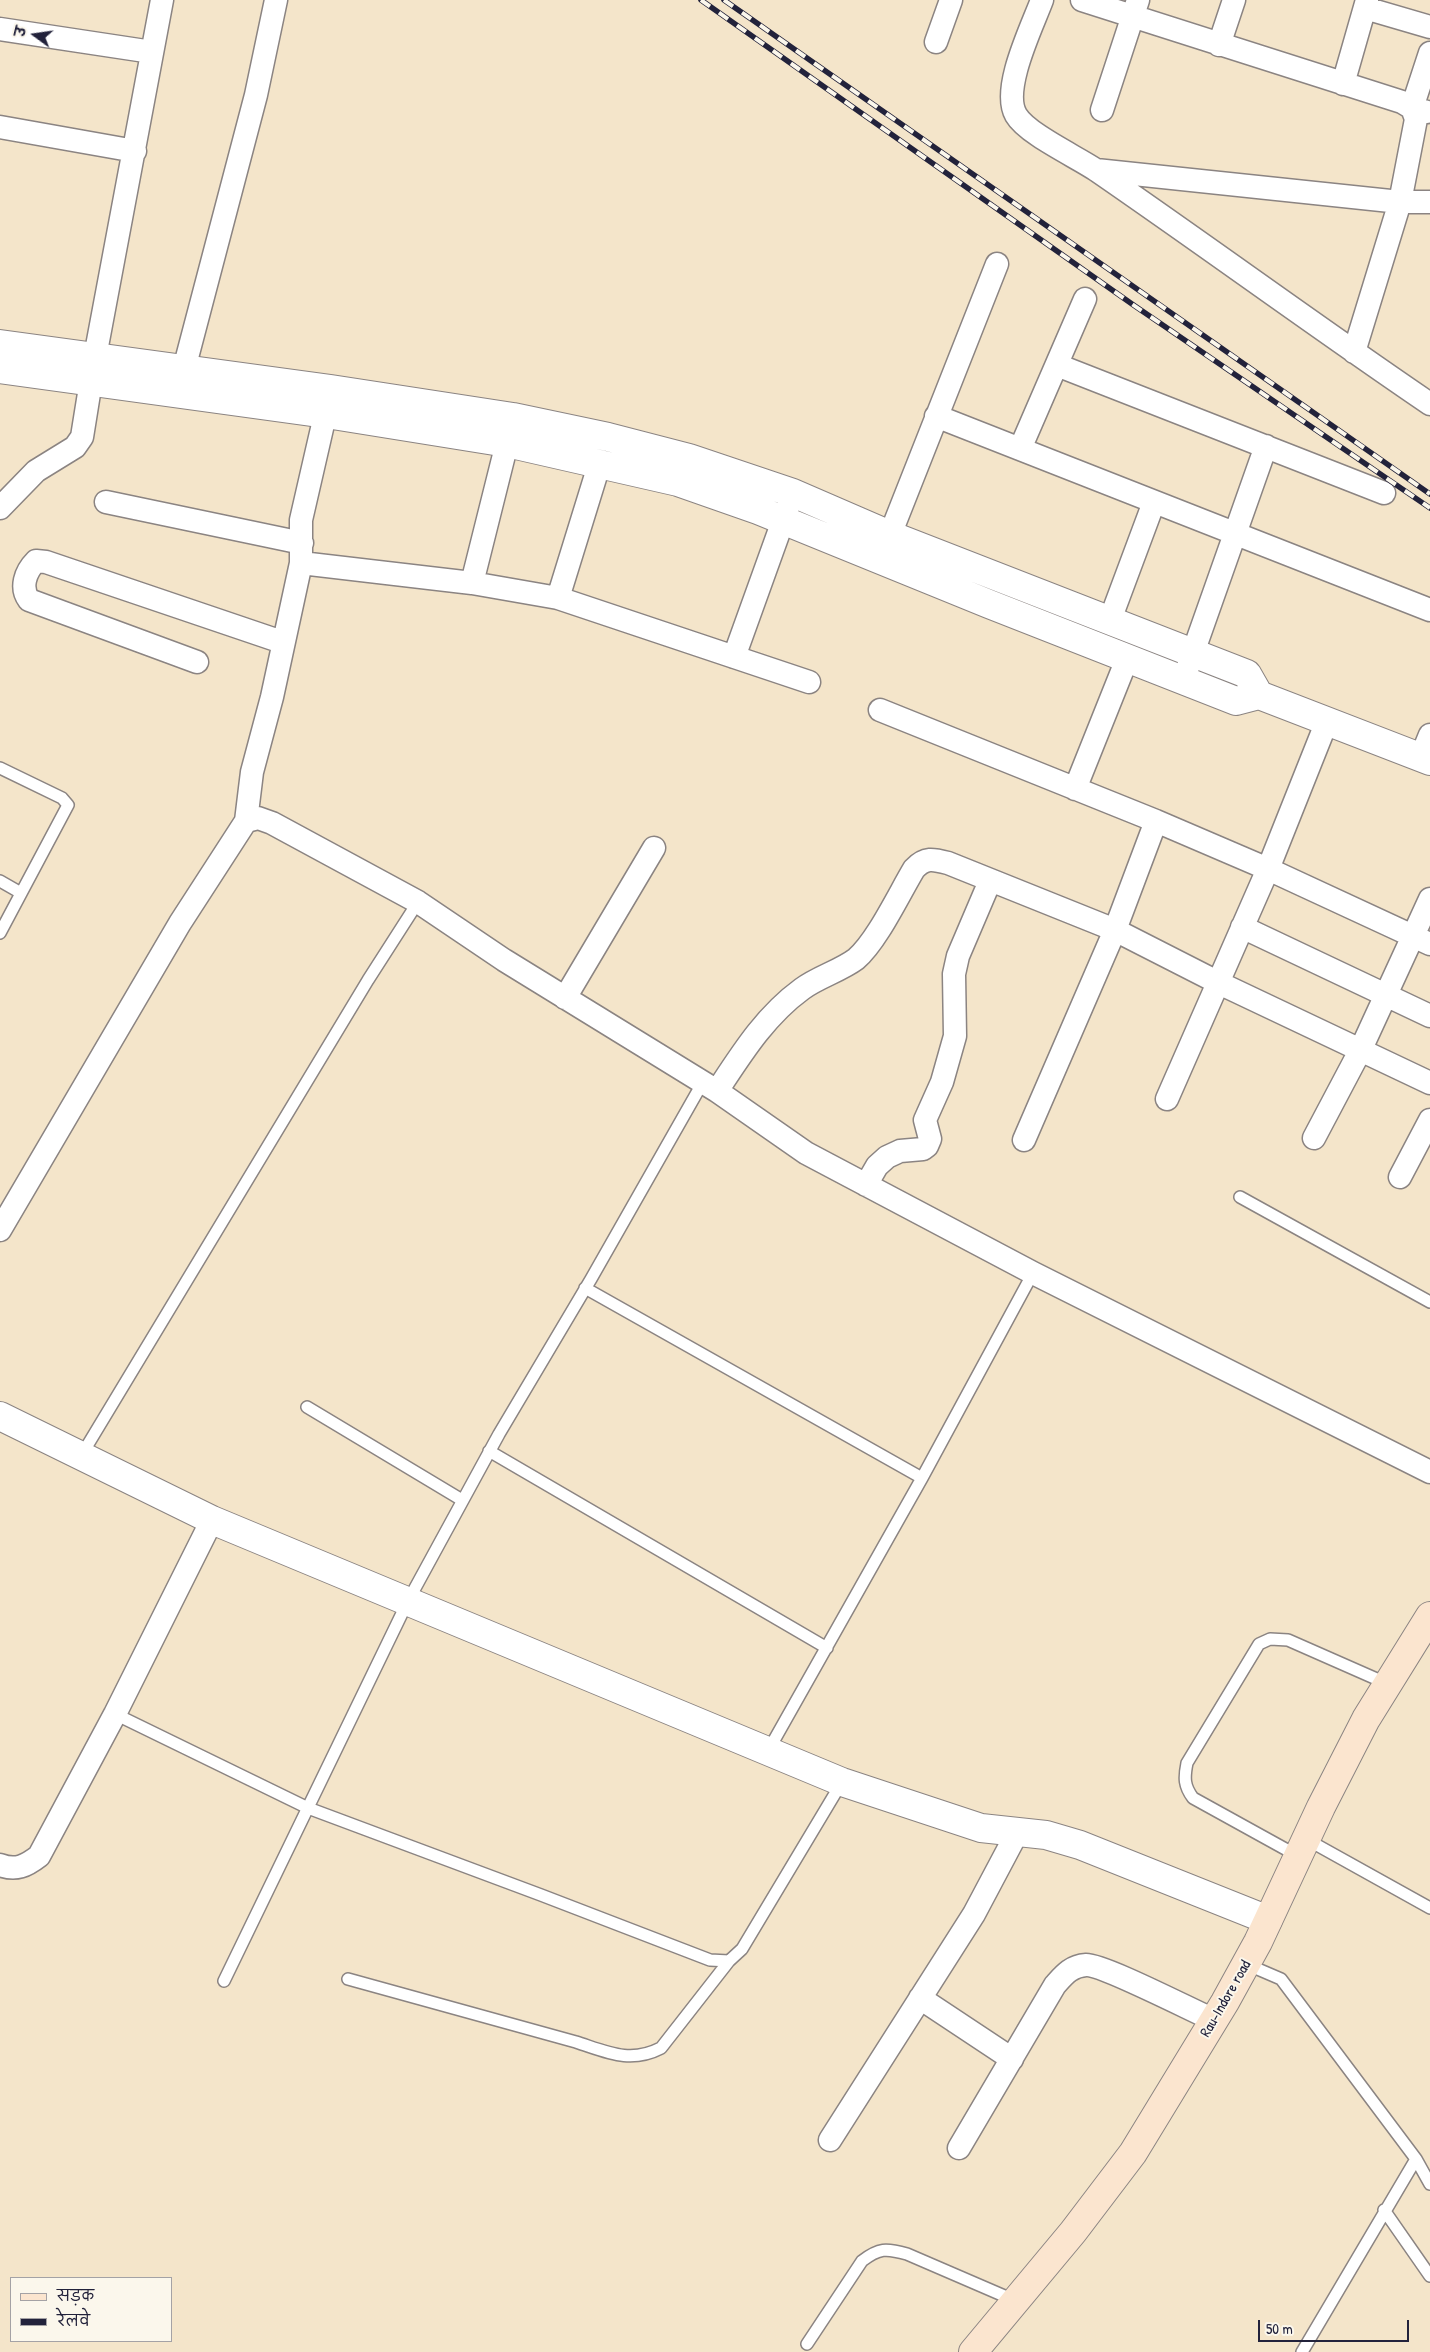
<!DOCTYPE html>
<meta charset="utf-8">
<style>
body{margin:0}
#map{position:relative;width:1430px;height:2352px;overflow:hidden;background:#f4e5ca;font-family:"Patrick Hand","Playpen Sans Deva",sans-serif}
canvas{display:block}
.legend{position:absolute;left:10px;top:2277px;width:162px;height:65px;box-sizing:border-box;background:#fbf7ec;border:1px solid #a4a2a5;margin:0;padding:6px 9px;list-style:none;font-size:15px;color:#22223b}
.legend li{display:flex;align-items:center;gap:10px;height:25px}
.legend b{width:25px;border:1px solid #a4a2a5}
.north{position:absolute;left:10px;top:10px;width:50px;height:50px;-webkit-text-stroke:4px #fbf7ec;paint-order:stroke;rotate:284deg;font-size:14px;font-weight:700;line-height:20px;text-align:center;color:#22223b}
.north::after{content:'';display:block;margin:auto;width:18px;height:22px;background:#22223b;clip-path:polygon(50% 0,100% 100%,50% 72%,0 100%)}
.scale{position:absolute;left:1258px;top:2320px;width:151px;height:22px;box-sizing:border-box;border:2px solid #22223b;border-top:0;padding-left:6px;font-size:15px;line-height:18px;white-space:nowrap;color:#22223b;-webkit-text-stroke:4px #fbf7ec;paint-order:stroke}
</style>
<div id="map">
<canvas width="1430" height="2352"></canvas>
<ul class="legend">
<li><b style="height:6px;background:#fbe5cf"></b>सड़क</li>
<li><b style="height:6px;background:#22223b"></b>रेलवे</li>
</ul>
<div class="north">उ</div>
<div class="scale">50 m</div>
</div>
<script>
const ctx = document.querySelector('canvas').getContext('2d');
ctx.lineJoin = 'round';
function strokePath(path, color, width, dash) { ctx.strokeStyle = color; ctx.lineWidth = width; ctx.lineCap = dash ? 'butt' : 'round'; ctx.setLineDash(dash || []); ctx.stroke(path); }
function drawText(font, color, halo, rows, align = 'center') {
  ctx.font = font + ' "Patrick Hand",sans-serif'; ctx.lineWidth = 4; ctx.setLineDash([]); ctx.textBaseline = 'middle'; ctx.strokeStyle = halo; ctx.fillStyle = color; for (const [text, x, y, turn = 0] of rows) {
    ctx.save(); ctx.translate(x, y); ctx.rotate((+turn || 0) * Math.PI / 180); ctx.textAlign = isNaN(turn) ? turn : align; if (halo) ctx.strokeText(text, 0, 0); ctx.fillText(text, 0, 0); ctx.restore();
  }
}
const service = new Path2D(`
 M 0,768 L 62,798 L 68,805 L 0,933
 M 0,881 L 21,893
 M 1240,1197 L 1430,1302
 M 585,1288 L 922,1478
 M 307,1407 L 462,1500
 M 489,1451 L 827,1648
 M 81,1456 L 368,980 L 418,902
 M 115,1714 L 308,1808 L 541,1895 L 710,1960 L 729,1961 L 742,1949 L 842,1782
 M 768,1751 L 922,1478 L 1033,1273
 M 1306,1839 L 1430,1908
 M 1298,1856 L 1193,1798 C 1184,1786 1184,1778 1187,1763 L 1259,1644 L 1270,1639 L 1288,1640 L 1388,1684
 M 1246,1964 L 1281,1979 L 1416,2159 L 1430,2184
 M 348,1979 L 576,2042 C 607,2052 630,2064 661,2048 L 729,1961
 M 224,1981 L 408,1601 L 499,1434 L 591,1279 L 703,1082
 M 1384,2210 L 1430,2276
 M 807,2344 L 862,2261 C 879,2248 886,2248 907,2254 L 1016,2301
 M 1302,2352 L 1416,2159`);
const minor = new Path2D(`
 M 1042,0 C 1032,27 1001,89 1016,115 C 1027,134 1077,157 1096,170 C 1208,247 1318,328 1430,404
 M 1082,0 L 1402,102 L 1412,108 L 1416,119 L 1400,202 L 1354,352
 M 1365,8 L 1430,27
 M 0,29 L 152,52
 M 936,42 L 951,0
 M 1219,45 L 1234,0
 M 1343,84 L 1367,0
 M 1102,110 L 1138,0
 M 1427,112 L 1412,108 L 1430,53
 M 0,127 L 135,151
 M 1096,170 L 1400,202 L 1430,202
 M 95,357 L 162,0
 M 1057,365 L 1384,493
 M 184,369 L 256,95 L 276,0
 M 936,416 L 1430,610
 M 1020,449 L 1085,299
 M 106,502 L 302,543
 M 0,508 L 36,471 L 75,447 L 82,437 L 91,381
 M 890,535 L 997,264
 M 301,563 L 472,583 L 558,598 L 809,682
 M 472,583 L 507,443
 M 558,598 L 600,462
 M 1110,620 L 1154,502
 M 734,657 L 793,493
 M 197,662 L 29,600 C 20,588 25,572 36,561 L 46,562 L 282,642
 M 1183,681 L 1266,446
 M 880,710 L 1156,821 L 1268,869 L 1430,944
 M 1421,757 L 1430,735
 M 1075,789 L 1127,659
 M 246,821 L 252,772 L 272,697 L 301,563 L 301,520 L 329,398
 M 1242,927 L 1430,1016
 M 565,998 L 654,848
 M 717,1091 C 742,1053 765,1016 802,989 C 818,977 840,971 856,959 C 877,941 899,894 914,869 C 925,857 933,859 948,863 L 1115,930 L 1219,983 L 1430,1083
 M 1167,1099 L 1268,869 L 1327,721
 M 1314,1138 L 1361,1049 L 1430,899
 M 1024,1140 L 1115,930 L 1156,821
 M 1400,1177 L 1430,1120
 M 866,1185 L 877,1166 L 887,1157 L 900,1151 L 923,1149 L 927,1146 L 930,1139 L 925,1120 L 942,1082 L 955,1036 L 954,974 L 958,956 L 990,881
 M 0,1230 L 180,923 L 246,821 L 258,818 L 272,823 L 418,902 L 504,960 L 717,1091 L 806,1153 L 1033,1273 L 1430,1472
 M 0,1865 C 16,1871 26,1866 39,1856 L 115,1714 L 212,1520
 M 920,1998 L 1012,2059
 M 830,2140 L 974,1914 L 1018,1831
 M 959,2148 L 1055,1985 C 1064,1975 1071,1966 1086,1965 C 1102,1964 1193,2011 1214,2020`);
const tertiary = new Path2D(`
 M 0,344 L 331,389 L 513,417 L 608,437 L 689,458 L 793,493 L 890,535 L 1247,674 L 1259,695
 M 0,369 L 326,414 L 507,443 L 678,482 L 758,510 L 989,604 L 1236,701 L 1259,695 L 1430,761
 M 0,1416 L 212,1520 L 842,1782 L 981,1828 L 1046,1835 L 1080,1845 L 1268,1920`);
const secondary = new Path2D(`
 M 973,2352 L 1073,2232 L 1133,2153 L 1225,2002 L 1258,1942 L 1321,1807 L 1366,1719 L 1430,1616`);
strokePath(service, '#8b8482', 14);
strokePath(minor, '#8b8482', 25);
strokePath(tertiary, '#8b8482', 30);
strokePath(secondary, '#8b8482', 30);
strokePath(service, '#fff', 11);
strokePath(minor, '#fff', 22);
strokePath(tertiary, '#fff', 28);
strokePath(secondary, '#fbe5cf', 28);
const rail = new Path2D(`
 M 701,0 L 1132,304 L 1430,508
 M 724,0 L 1430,494`);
strokePath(rail, '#22223b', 5.5);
strokePath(rail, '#fbf7ec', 4, [11]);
drawText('15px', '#22223b', '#fbf7ec', [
 ["Rau-Indore road",1226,1999,-60]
]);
</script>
